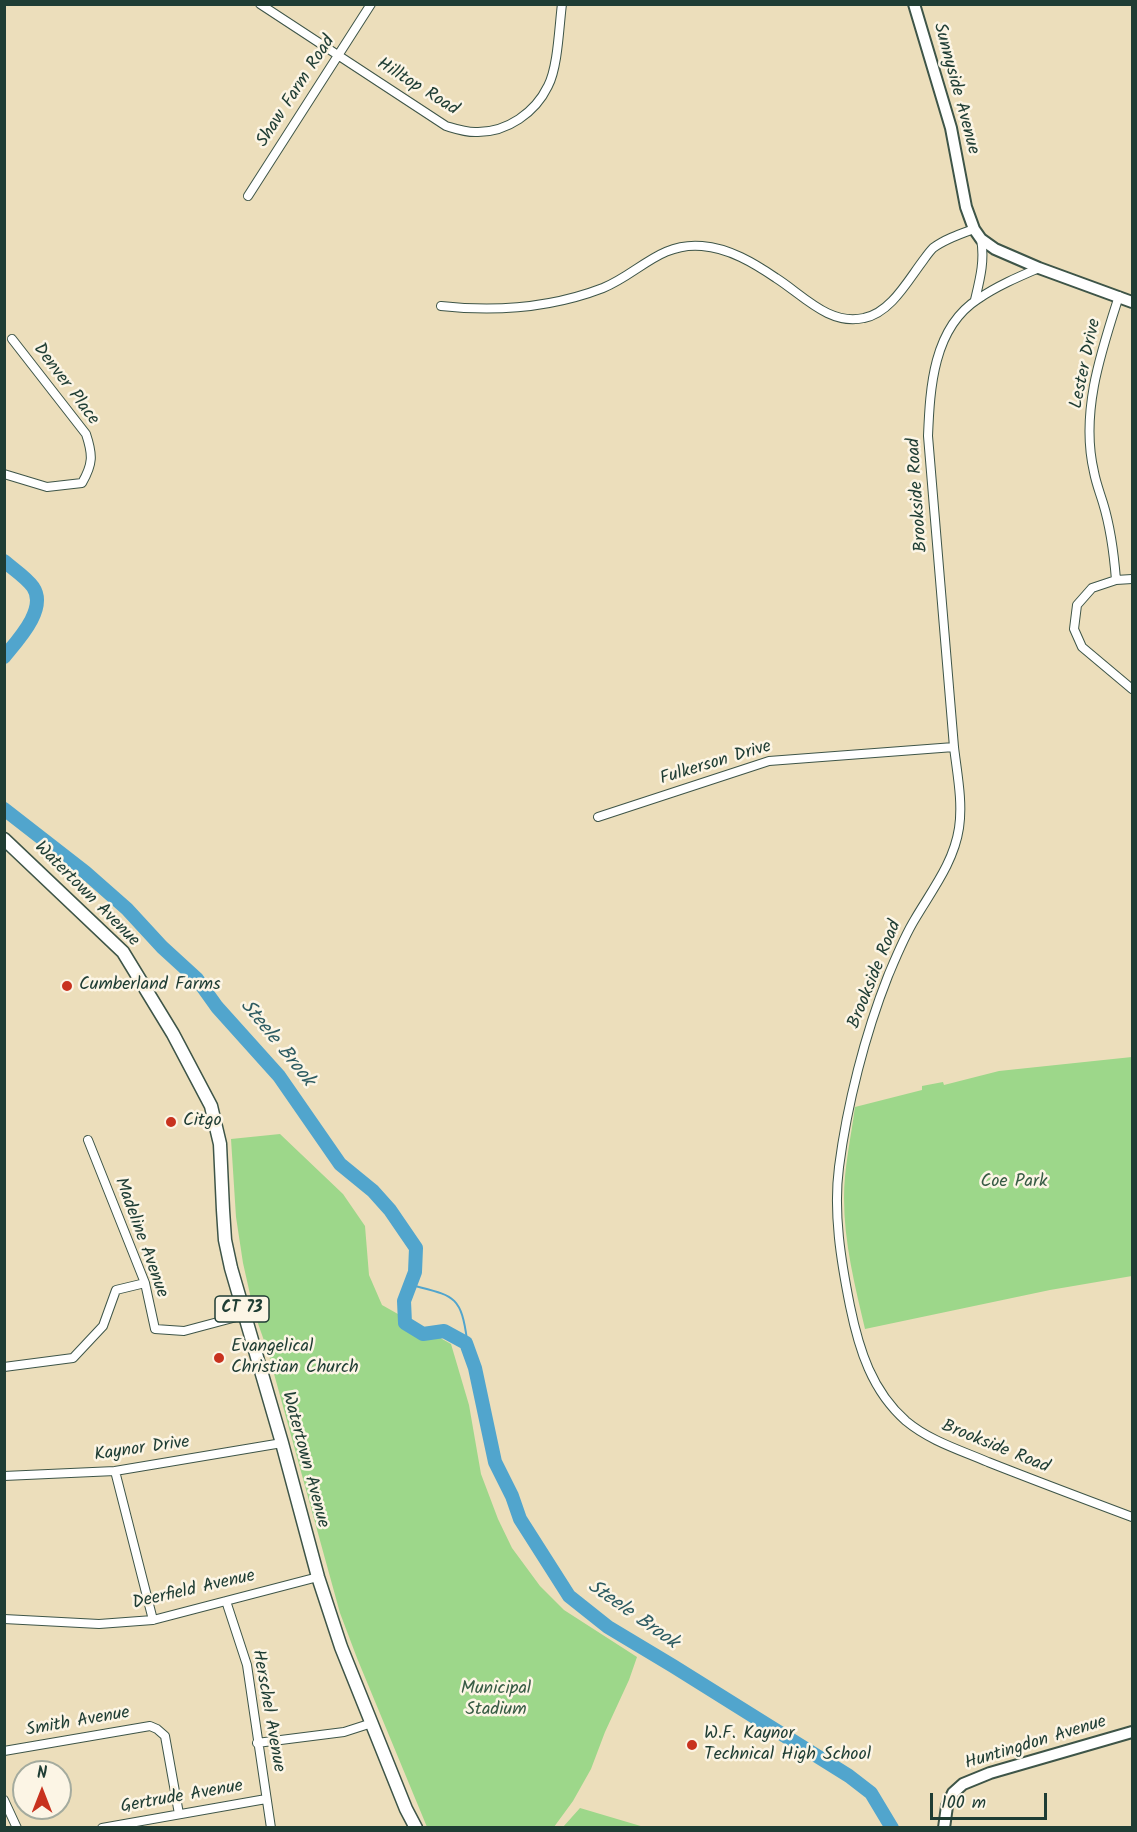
<!DOCTYPE html>
<style>
body{margin:0}
#map{position:relative;width:1137px;height:1832px;overflow:hidden;background:#ecdebb;font-family:Kalam,sans-serif}
canvas{display:block}
.frame{position:absolute;inset:0;border:6px solid #1f3d34;pointer-events:none}
.north{position:absolute;left:12px;top:1760px;width:60px;height:60px;box-sizing:border-box;background:#fcf5e5;border:2px solid #a4ab9e;border-radius:50%;rotate:0deg;font-size:16px;font-weight:700;line-height:24px;text-align:center;color:#1f3d34}
.north::after{content:'';display:block;margin:auto;width:21px;height:27px;background:#c8321e;clip-path:polygon(50% 0,100% 100%,50% 72%,0 100%)}
.scale{position:absolute;left:930px;top:1793px;width:117px;height:27px;box-sizing:border-box;border:3px solid #1f3d34;border-top:0;padding-left:8px;font-size:18px;line-height:21px;white-space:nowrap;color:#1f3d34;-webkit-text-stroke:4px #fcf5e5;paint-order:stroke}
</style>
<div id="map">
<canvas width="1137" height="1832"></canvas>
<div class="frame"></div>
<div class="north">N</div>
<div class="scale">100 m</div>
</div>
<script>
const ctx = document.querySelector('canvas').getContext('2d');
ctx.lineJoin = 'round';
function fillPath(path, color) { ctx.fillStyle = color; ctx.fill(path, 'evenodd'); }
function strokePath(path, color, width, dash) { ctx.strokeStyle = color; ctx.lineWidth = width; ctx.lineCap = dash ? 'butt' : 'round'; ctx.setLineDash(dash || []); ctx.stroke(path); }
function drawText(font, color, halo, rows, align = 'center') {
  ctx.font = font + ' Kalam,sans-serif'; ctx.lineWidth = 5; ctx.setLineDash([]); ctx.textBaseline = 'middle'; ctx.strokeStyle = halo; ctx.fillStyle = color; for (const [text, x, y, turn = 0] of rows) {
    ctx.save(); ctx.translate(x, y); ctx.rotate((+turn || 0) * Math.PI / 180); ctx.textAlign = isNaN(turn) ? turn : align; if (halo) ctx.strokeText(text, 0, 0); ctx.fillText(text, 0, 0); ctx.restore();
  }
}
fillPath(new Path2D(`
 M 1132,1057 L 1132,1276 L 1050,1290 L 865,1329 C 855,1286 844,1243 844,1198 C 844,1168 851,1137 855,1107 L 922,1090 L 922,1086 L 943,1082 L 944,1085 L 999,1071 Z
 M 280,1134 L 343,1194 L 365,1226 L 369,1275 L 382,1305 L 451,1344 L 469,1405 L 481,1474 L 498,1519 L 512,1548 L 540,1586 L 564,1610 L 637,1657 L 629,1680 L 605,1732 L 591,1769 L 573,1801 L 554,1827 L 427,1827 L 357,1658 L 340,1613 L 268,1352 L 254,1312 L 243,1263 L 236,1217 L 231,1139 Z
 M 580,1808 L 644,1827 L 563,1827 Z`), '#9dd78a');
strokePath(new Path2D(`
 M 411,1285 C 453,1296 461,1294 467,1340 L 466,1343`), '#51a5cd', 2);
strokePath(new Path2D(`
 M 4,561 C 13,569 26,577 33,587 C 48,609 17,641 4,657
 M 4,809 L 85,872 L 127,909 L 162,947 L 197,979 L 217,1007 L 279,1076 L 340,1164 L 373,1191 L 390,1210 L 416,1248 L 415,1272 L 404,1301 L 405,1323 L 423,1334 L 444,1331 L 466,1343 L 475,1368 L 495,1462 L 512,1496 L 520,1519 L 569,1596 L 608,1627 L 673,1666 L 849,1776 L 871,1793 L 892,1828`), '#51a5cd', 14);
const street = new Path2D(`
 M 260,4 L 446,126 C 456,129 467,133 478,132 C 507,132 535,113 548,86 C 558,67 559,27 562,4
 M 248,196 L 371,4
 M 1039,268 C 1018,277 997,286 978,299 C 933,328 930,388 928,436 L 954,747 C 957,773 963,802 959,828 C 954,862 932,890 915,919 C 904,937 896,957 888,976 C 865,1034 847,1105 839,1167 C 833,1213 841,1261 850,1306 C 859,1350 872,1391 906,1421 C 930,1441 960,1450 988,1462 C 1036,1481 1084,1499 1132,1517
 M 975,300 C 980,279 985,260 981,239
 M 441,306 C 496,312 551,308 603,288 C 638,274 660,242 702,246 C 729,248 754,263 776,278 C 803,295 829,326 864,318 C 890,313 907,282 922,262 C 925,258 929,252 933,248 C 945,239 960,234 974,229
 M 4,474 L 47,487 L 82,483 C 93,464 93,455 86,434 L 12,339
 M 1132,579 L 1116,580 L 1092,588 L 1077,605 L 1074,629 L 1082,647 L 1132,689
 M 1116,580 C 1114,554 1111,529 1103,503 C 1100,493 1096,483 1094,472 C 1080,413 1101,352 1119,296
 M 598,817 L 769,761 L 954,747
 M 88,1140 L 145,1283 L 155,1329 L 184,1331 L 244,1315
 M 4,1367 L 73,1358 L 103,1326 L 116,1290 L 145,1283
 M 115,1471 L 153,1620
 M 4,1476 L 115,1471 L 282,1443
 M 226,1601 L 247,1665 L 271,1828
 M 4,1619 L 99,1624 L 153,1620 L 318,1577
 M 257,1743 L 344,1732 L 372,1723
 M 4,1751 L 150,1726 L 157,1729 L 165,1736 L 179,1814
 M 4,1800 L 17,1828
 M 102,1828 L 266,1799`);
const secondary = new Path2D(`
 M 914,4 L 951,128 L 966,207 L 974,229 L 981,239 L 995,249 L 1039,268 L 1132,302
 M 944,1828 L 947,1806 L 953,1793 L 963,1784 L 990,1773 L 1132,1732`);
const primary = new Path2D(`
 M 4,839 L 123,952 L 173,1034 L 211,1106 L 220,1144 L 223,1210 L 225,1240 L 231,1268 L 282,1443 L 318,1577 L 341,1647 L 406,1809 L 416,1828`);
strokePath(street, '#3e5548', 10);
strokePath(secondary, '#3e5548', 14);
strokePath(primary, '#3e5548', 15);
strokePath(street, '#fff', 8);
strokePath(secondary, '#fff', 10);
strokePath(primary, '#fff', 12);
for (const [x, y, r, color] of [
 [67,986,6,"#c8321e"],
 [171,1122,6,"#c8321e"],
 [219,1358,6,"#c8321e"],
 [692,1745,6,"#c8321e"]
]) { const dot = new Path2D(); dot.arc(x, y, r, 0, 2 * Math.PI); ctx.fillStyle = color; ctx.fill(dot); strokePath(dot, '#fcf5e5', 2); }
for (const [x, y, w] of [
 [242,1309,54]
]) { const box = new Path2D(); box.roundRect(x - w / 2, y - 13, w, 26, 4.5); ctx.fillStyle = '#fcf5e5'; ctx.fill(box); strokePath(box, '#1f3d34', 1.5); }
drawText('bold 16px', '#1f3d34', null, [
 ["CT 73",242,1309]
]);
drawText('18px', '#1f3d34', '#fcf5e5', [
 ["Hilltop Road",417,88,32],
 ["Sunnyside Avenue",955,89,75],
 ["Shaw Farm Road",297,92,-57],
 ["Lester Drive",1087,364,-78],
 ["Denver Place",65,385,53],
 ["Brookside Road",919,495,-94],
 ["Fulkerson Drive",716,764,-17],
 ["Watertown Avenue",86,895,45],
 ["Brookside Road",876,975,-68],
 ["Madeline Avenue",140,1238,70],
 ["Brookside Road",995,1448,22],
 ["Kaynor Drive",142,1450,-8],
 ["Watertown Avenue",304,1460,75],
 ["Deerfield Avenue",194,1591,-13],
 ["Herschel Avenue",267,1711,80],
 ["Smith Avenue",78,1723,-10],
 ["Huntingdon Avenue",1036,1744,-17],
 ["Gertrude Avenue",182,1798,-10]
]);
drawText('18px', '#1f3d34', '#fcf5e5', [
 ["Cumberland Farms",79,986],
 ["Citgo",183,1122],
 ["Evangelical",231,1348],
 ["Christian Church",231,1369],
 ["W.F. Kaynor",704,1735],
 ["Technical High School",704,1756]
], 'left');
drawText('18px', '#385c45', '#fcf5e5', [
 ["Coe Park",1014,1183],
 ["Municipal",496,1690],
 ["Stadium",496,1711]
]);
drawText('italic 20px', '#2e5c62', '#fcf5e5', [
 ["Steele Brook",276,1044,51],
 ["Steele Brook",632,1616,35]
]);
</script>
